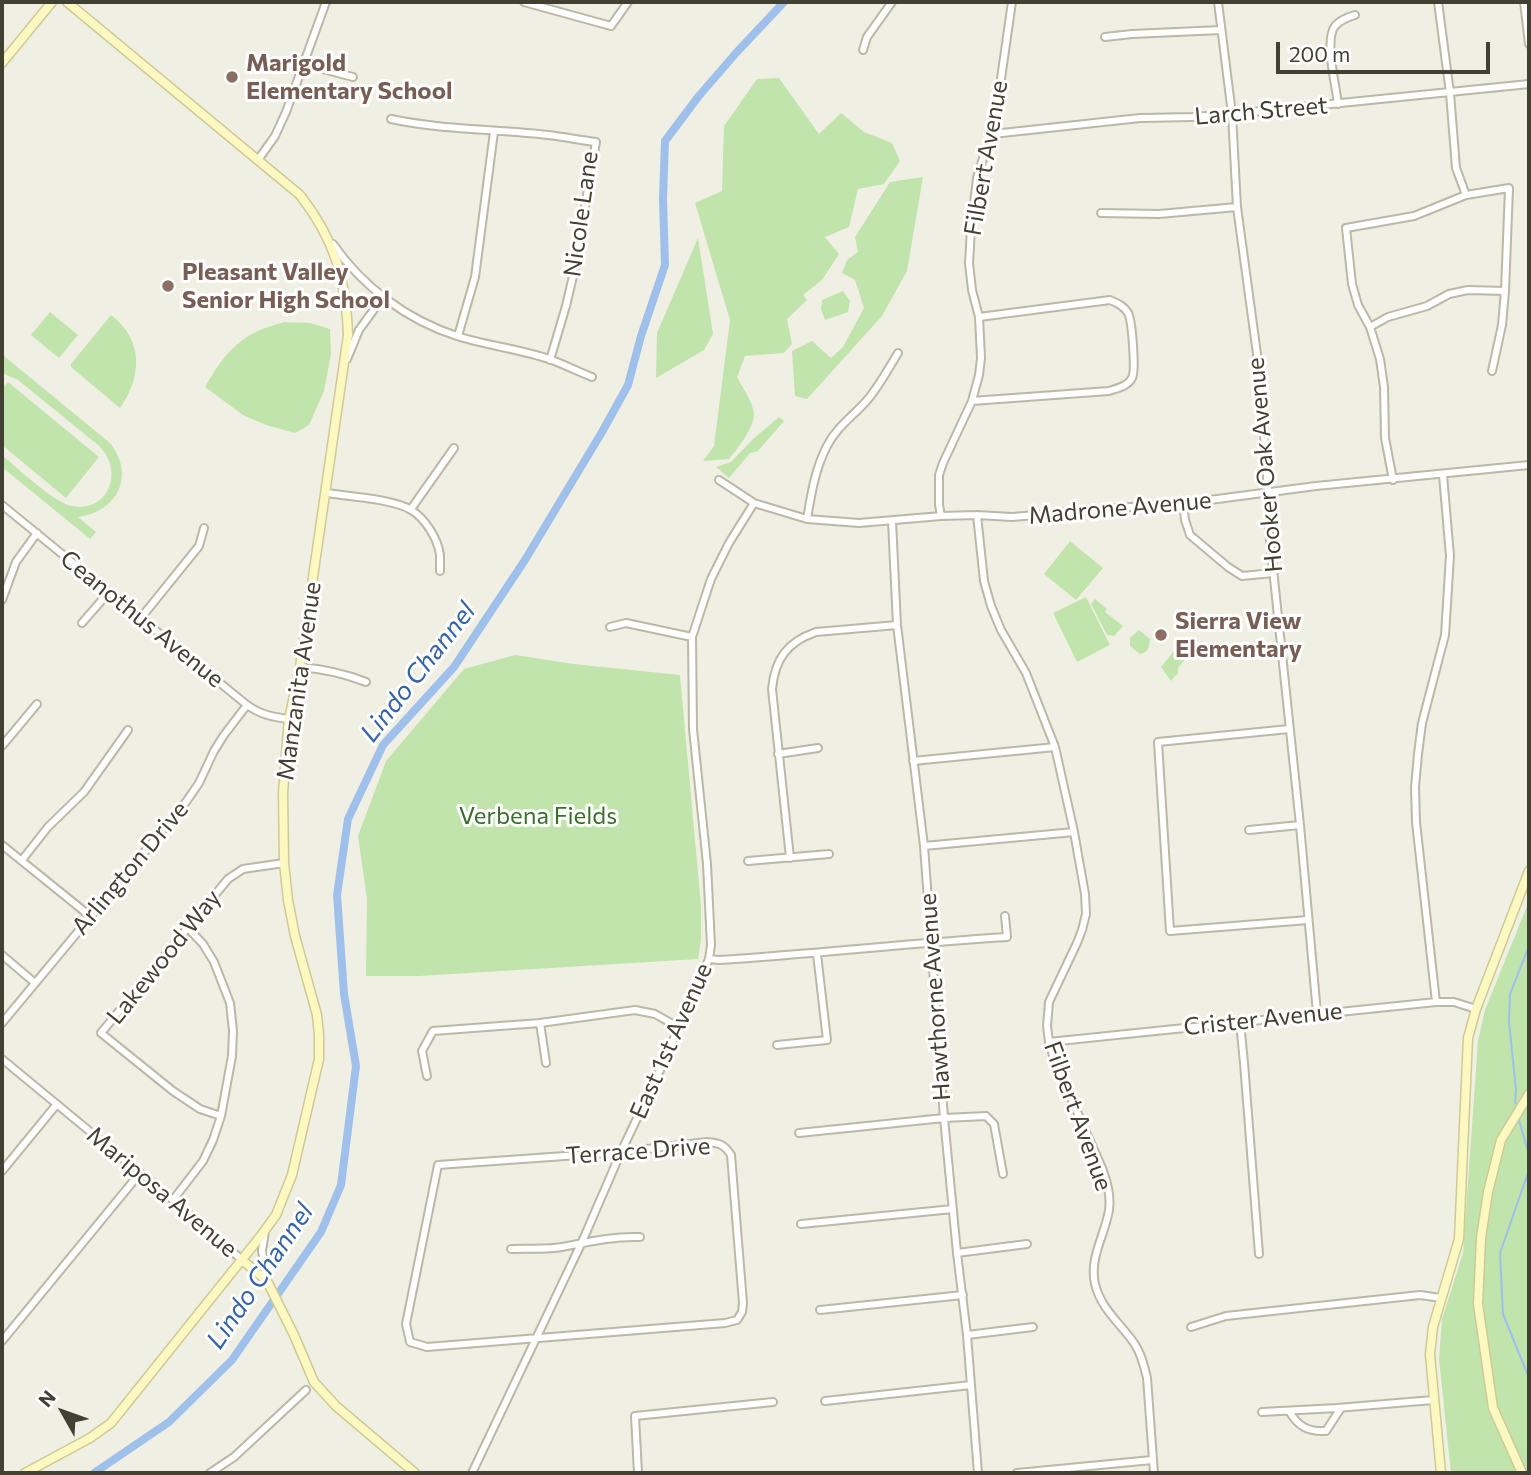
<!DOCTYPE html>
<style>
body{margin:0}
#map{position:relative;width:1531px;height:1475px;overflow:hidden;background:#f0efe3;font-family:Commissioner,sans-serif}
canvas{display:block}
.frame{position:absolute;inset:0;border:4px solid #423f33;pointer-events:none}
.north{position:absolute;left:28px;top:1377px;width:70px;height:70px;-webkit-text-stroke:5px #fff;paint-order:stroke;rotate:310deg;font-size:19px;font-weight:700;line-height:28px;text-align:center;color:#423f33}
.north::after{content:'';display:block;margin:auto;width:24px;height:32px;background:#423f33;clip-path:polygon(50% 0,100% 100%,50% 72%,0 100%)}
.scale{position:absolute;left:1276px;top:42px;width:214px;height:32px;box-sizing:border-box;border:4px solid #423f33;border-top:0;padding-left:9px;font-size:21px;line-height:24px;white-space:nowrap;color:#423f33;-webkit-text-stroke:5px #fff;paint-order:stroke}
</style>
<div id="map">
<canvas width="1531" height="1475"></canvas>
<div class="frame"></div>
<div class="north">N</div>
<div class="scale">200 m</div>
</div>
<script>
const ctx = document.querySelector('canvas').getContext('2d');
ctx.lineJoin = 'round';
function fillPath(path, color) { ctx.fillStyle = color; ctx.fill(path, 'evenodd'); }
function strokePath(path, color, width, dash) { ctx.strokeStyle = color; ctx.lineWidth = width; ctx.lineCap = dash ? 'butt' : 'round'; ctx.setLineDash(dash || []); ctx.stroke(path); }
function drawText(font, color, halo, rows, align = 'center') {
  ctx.font = font + ' Commissioner,sans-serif'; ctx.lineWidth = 6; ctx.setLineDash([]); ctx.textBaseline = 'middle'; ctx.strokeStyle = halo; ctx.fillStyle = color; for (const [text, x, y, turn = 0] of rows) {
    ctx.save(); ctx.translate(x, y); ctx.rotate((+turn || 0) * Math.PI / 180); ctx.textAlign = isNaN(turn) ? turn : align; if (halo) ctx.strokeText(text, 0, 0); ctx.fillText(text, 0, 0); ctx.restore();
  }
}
fillPath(new Path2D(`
 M 779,78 L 819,134 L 841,113 L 864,132 L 892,143 L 900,161 L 884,184 L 858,189 L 849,227 L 825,237 L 839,254 L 822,280 L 803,295 L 807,300 L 787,319 L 792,344 L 784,353 L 745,356 L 737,377 C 742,387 753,402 754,414 C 754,428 738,448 729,459 L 703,461 L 714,446 L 730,320 L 695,203 L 722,191 L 724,126 L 757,79 Z
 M 923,177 L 907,271 L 882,316 L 807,399 L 795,396 L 792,351 L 812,341 L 831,358 L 843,347 L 864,308 L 855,280 L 842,273 L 847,260 L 858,252 L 855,237 L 890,182 Z
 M 698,238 L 713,334 L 704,350 L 656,378 L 657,333 Z
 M 843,291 L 850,301 L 848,312 L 825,320 L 821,309 L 822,300 Z
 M 50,312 L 78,335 L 59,358 L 31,335 Z
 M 111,315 C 144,340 142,377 120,408 L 71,367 L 71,364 Z
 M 284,322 L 310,323 L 330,329 L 331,354 L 324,391 L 309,425 L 295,433 L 266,425 L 243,415 L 205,387 C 218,364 233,342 258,331 C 266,327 276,325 284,322 Z
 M 4,356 L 110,443 C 136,476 117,512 78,517 L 96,532 L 90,539 L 2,467 L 2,455 C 16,467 56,504 72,506 C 109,513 125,470 98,445 L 18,380 L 2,373 L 2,358 Z
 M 8,382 L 99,457 L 66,498 L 2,445 L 2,389 Z
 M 779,417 L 784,421 L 758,451 L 750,453 L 729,478 L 716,467 L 731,462 L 753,439 Z
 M 1070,541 L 1103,568 L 1076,600 L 1044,574 Z
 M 1086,597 L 1110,645 L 1077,662 L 1053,613 Z
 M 1095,599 L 1107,609 L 1105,612 L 1123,626 L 1114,636 L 1107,635 L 1091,604 Z
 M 1139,630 L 1150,639 C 1149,647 1149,652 1140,654 L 1130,646 L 1130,638 Z
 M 1178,646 L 1189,654 L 1178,668 L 1178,673 L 1171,681 L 1161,667 Z
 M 515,655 L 574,664 L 680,675 L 701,906 L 701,940 L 698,959 L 419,976 L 366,976 L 367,899 L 358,836 L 386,761 L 464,669 Z
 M 1529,901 L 1529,1473 L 1451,1473 L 1439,1359 L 1442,1319 L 1463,1253 L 1478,1041 L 1485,1010 Z`), '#c1e4ac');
strokePath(new Path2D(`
 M 1517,1104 L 1515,1102 L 1516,1090 L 1509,1022 L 1510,994 L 1529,946
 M 1519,1120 L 1529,1155
 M 1529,1170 L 1500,1253 L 1503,1314 L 1529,1378`), '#a0c0ec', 2);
strokePath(new Path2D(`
 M 94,1473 L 169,1422 L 232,1360 L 321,1232 L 341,1185 L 356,1066 L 344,994 L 337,895 L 348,819 L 383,745 L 454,667 L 525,560 L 602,432 L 628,385 L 641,336 L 665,265 L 663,199 L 665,141 L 698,97 L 736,53 L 784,2`), '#a0c0ec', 8);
const street = new Path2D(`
 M 524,2 L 611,26 L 628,2
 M 1218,2 L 1232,114 L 1237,207 L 1260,376 L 1268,492 L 1269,531 L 1300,825 L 1317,1013
 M 1438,2 L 1450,93 L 1456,168 L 1466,195
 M 1524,2 L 1529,44
 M 1105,37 L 1132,34 L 1221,30
 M 863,50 L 867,37 L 892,2
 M 304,64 L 353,77
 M 1338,104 C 1336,86 1324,40 1335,26 C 1340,20 1348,17 1355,15
 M 391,119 C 443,130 496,129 548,135 C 564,137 580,140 596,142 L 574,272 L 566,306 L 550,360
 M 993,134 L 1140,118 L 1193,117 L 1232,114 L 1529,84
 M 258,160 L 275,136 L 286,112 L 326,2
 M 1101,213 L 1159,214 L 1237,207
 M 333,244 C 363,287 407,320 457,336 C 488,346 521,349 552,360 C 565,365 579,372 592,377
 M 1370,327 L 1388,317 L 1427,306 L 1449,294 L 1468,290 L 1505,291
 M 458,336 L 475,277 L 494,132
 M 347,359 L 359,330 L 383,297
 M 972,401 L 1109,391 C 1118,388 1128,386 1132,378 C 1136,371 1132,320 1128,313 C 1124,306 1117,303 1110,300 L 979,317
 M 719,480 L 754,503 L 807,519 L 859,523 L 941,516 L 977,515 L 1012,517 L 1202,501 L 1316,486 L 1529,465
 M 1393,480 L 1385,438 L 1384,387 L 1380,359 L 1370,327 L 1358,305 L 1352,284 L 1346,228 L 1414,216 L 1466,195 L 1509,188 L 1505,291 L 1502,325 L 1492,371
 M 326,493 C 347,496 394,499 411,510 C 425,518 438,539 440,555 C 440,560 440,566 440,571
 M 1183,502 L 1185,520 L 1190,535 L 1228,567 L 1242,576 L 1273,573
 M 2,505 L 247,705 C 261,715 273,717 289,719
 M 411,509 L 454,448
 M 977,515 L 984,581 L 991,606 L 1001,630 L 1026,673 L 1055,747 L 1074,832 L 1085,894 L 1086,914 L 1082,930 L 1077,943 L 1049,1002 L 1047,1026 L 1049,1042 L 1055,1062 L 1102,1168 C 1107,1182 1111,1195 1109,1210 C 1105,1235 1089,1258 1095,1284 C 1101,1309 1120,1323 1134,1343 C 1141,1353 1144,1365 1147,1378 L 1154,1473
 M 941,516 L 939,505 L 939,475 L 943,463 L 972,401 L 979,375 L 981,358 L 979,317 L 972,290 L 969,263 L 971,229 L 977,178 L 984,155 L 993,134 L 1012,2
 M 807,519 C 811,495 815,469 827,446 C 837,426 855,415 869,398 C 880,384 889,368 898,353
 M 892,521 L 897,625 L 924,846 L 944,1118 L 957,1253 L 967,1335 L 978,1473
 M 2,600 L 16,562 L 37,533
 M 140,619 L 199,546 L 204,528
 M 82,623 L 109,592
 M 610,627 L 626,623 L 692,637
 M 300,667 C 325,669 343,673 366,682
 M 1289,729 L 1158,742 L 1170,931 L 1308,920
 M 2,746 L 37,704
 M 778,754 L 818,748
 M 913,761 L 1055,747
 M 1249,830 L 1300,825
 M 2,845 L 90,916
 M 924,846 L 1074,832
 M 790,858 L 772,689 C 775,659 787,642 816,632 L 897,625
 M 22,860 L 48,827 L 84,792 L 128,730
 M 748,861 L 829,854
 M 2,955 L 35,983
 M 709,959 L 719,960 C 815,954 911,943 1007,937 L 1005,916
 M 1436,1002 L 1416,822 L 1415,787 L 1418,754 L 1422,723 L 1445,635 L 1450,556 L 1443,475
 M 1240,1022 L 1244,1063 L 1259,1254
 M 2,1023 L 186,802 L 199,783 L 214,751 L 224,735 L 247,705
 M 540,1023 L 546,1063
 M 1049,1042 L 1436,1002 L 1454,1002 L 1476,1009
 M 777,1045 L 827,1040 L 817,954
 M 2,1059 L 173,1200 L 242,1260
 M 427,1076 L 422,1051 L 433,1031 L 540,1023 L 635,1010 L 655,1014 L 678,1027
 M 221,1116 L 200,1109 L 173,1091 L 101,1033 L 228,879 L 243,869 L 284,863
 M 799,1133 L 944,1118 L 986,1116 L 994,1124 L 1003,1174
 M 707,1142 C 719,1143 724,1144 731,1155 L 743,1303 L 742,1312 L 737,1320 L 725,1323 L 427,1347 L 410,1342 L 406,1324 L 438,1165 L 621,1152 Z
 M 2,1171 L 57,1104
 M 173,1200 L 203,1161 L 213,1140 L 221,1116 L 232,1056 L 233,1031 L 230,1003 L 214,962 L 203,944 L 188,928
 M 801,1224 L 953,1209
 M 265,1231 L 262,1251 L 267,1281
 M 511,1249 C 528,1248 546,1250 562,1247 C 588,1242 613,1236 640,1237
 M 957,1253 L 1027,1244
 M 820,1310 L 963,1295
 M 1191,1327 L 1226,1316 L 1420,1295 L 1441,1298
 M 967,1335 L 1033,1327
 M 2,1341 L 140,1173
 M 825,1401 L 971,1385
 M 1289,1411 C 1298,1426 1307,1432 1326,1431 L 1341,1408
 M 1262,1412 L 1337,1408 L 1433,1400
 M 210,1473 L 234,1457 L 306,1390
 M 472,1473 L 582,1242 L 621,1152 L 670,1049 L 678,1027 L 709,959 L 711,945 L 707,864 L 693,729 L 692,637 L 711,579 L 729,543 L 754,503
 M 638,1473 L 635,1416 L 773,1402
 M 1017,1473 L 1152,1460`);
const secondary = new Path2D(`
 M 2,63 L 52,2
 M 242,1260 L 267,1281 L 294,1335 L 314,1382 L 336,1406 L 415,1473
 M 25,1473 L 90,1438 L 111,1423 L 260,1237 L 276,1215 L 292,1175 L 319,1059 L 319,1035 L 317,1015 L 295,936 L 288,900 L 284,863 L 283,793 L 286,754 L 289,719 L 300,667 L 348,335 C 346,279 335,240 300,195 L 67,2
 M 1441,1473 L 1430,1354 L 1433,1327 L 1459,1239 L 1468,1038 L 1476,1009 L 1529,871
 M 1522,1473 L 1493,1408 L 1478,1304 L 1481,1238 L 1488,1192 L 1501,1140 L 1529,1094`);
strokePath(street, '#bbb8a6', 10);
strokePath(secondary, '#cfca94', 11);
strokePath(street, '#fff', 6);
strokePath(secondary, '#fcf8c1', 8);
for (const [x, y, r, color] of [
 [232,77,7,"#8d6e63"],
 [168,286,7,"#8d6e63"],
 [1161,635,7,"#8d6e63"]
]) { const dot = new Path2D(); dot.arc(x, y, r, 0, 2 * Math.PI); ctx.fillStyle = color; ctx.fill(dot); strokePath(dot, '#fff', 2.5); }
drawText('bold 24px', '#785e54', '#fff', [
 ["Marigold",246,63],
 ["Elementary School",246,91],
 ["Pleasant Valley",182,272],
 ["Senior High School",182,300],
 ["Sierra View",1175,621],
 ["Elementary",1175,649]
], 'left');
drawText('24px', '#423f33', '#fff', [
 ["Larch Street",1261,111,-5],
 ["Filbert Avenue",986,158,-80],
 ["Nicole Lane",581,214,-82],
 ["Hooker Oak Avenue",1265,465,-95],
 ["Madrone Avenue",1120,508,-5],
 ["Ceanothus Avenue",142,619,39],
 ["Manzanita Avenue",299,681,-82],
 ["Arlington Drive",130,868,-50],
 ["Lakewood Way",164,957,-51],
 ["Hawthorne Avenue",935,997,-94],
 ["Crister Avenue",1263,1019,-6],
 ["East 1st Avenue",671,1041,-66],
 ["Filbert Avenue",1078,1116,70],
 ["Terrace Drive",638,1151,-4],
 ["Mariposa Avenue",162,1192,40]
]);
drawText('24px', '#38702a', '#fff', [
 ["Verbena Fields",538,816]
]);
drawText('italic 26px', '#3262a8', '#fff', [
 ["Lindo Channel",418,672,-52],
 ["Lindo Channel",260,1276,-56]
]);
</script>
